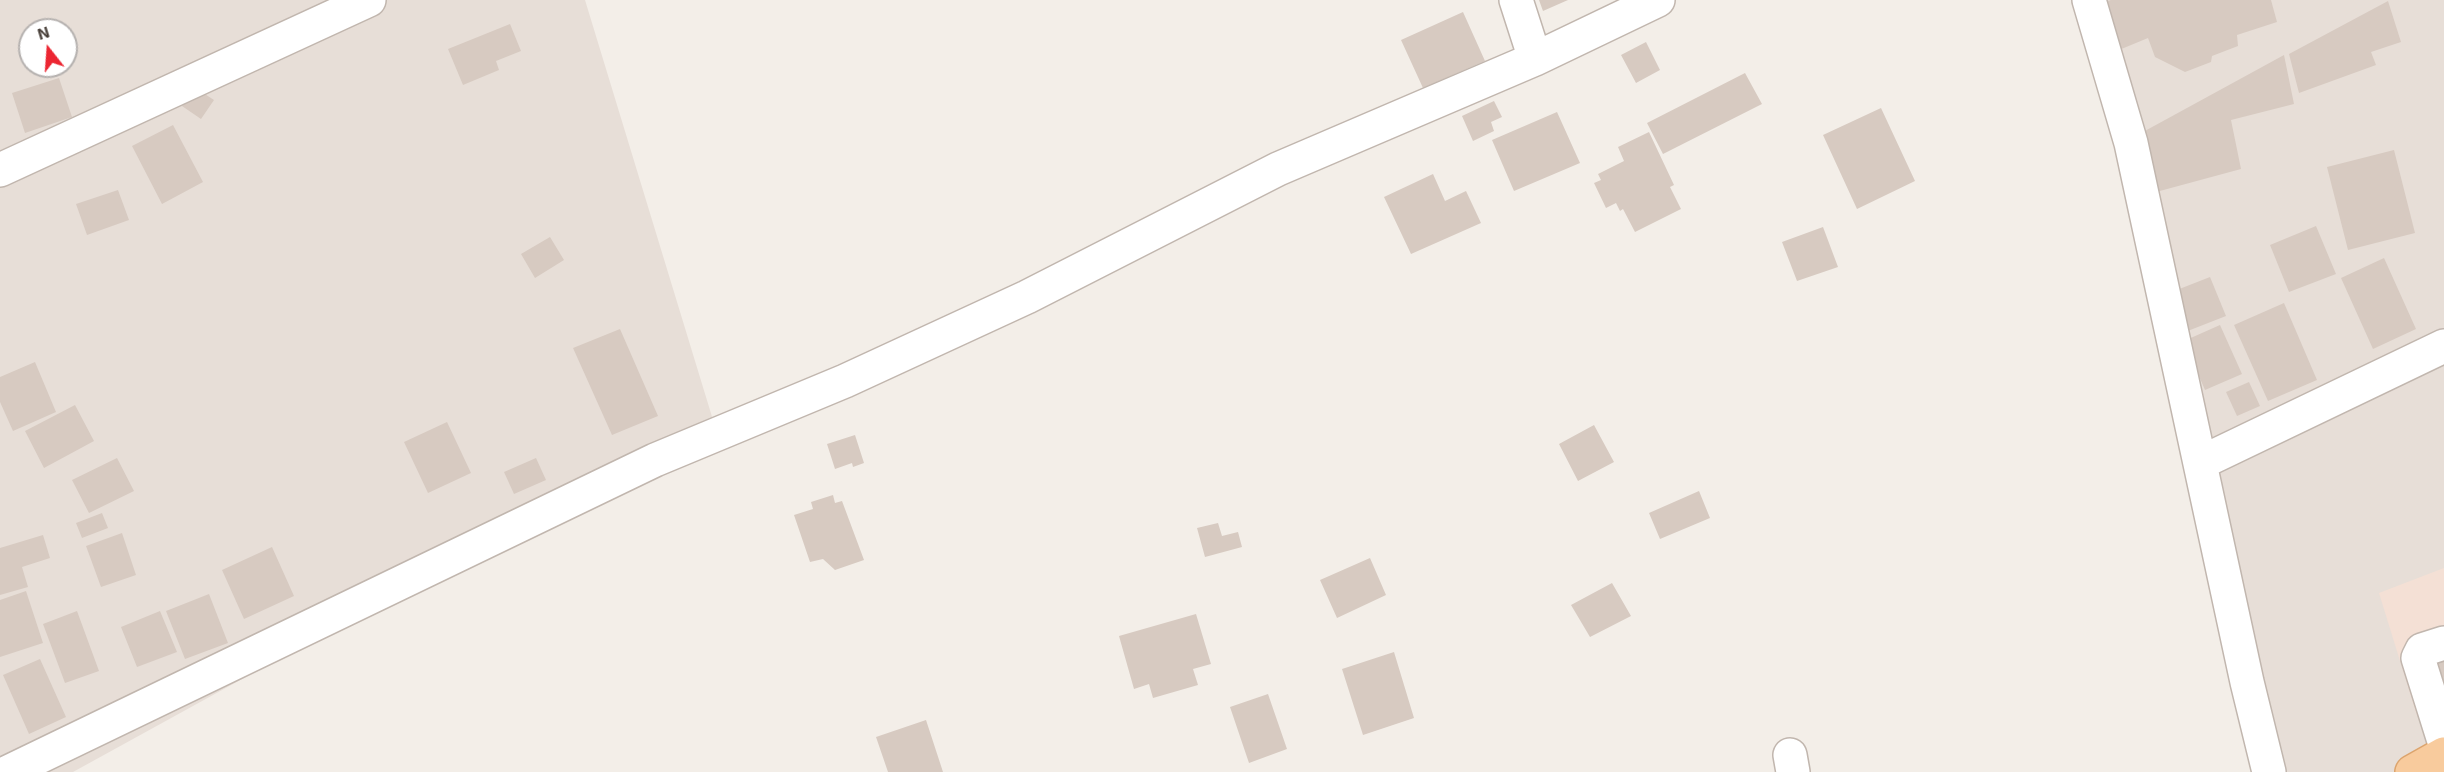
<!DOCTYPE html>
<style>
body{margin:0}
#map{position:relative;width:2444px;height:772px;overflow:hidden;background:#f3eee8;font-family:"Exo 2",sans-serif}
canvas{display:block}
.north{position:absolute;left:18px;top:18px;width:60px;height:60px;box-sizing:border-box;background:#fff;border:2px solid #b5b1af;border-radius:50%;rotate:343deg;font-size:16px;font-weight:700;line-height:24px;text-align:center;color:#463d37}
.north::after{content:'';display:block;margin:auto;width:21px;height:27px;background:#ec2632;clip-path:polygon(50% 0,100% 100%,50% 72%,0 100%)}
</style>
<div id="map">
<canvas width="2444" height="772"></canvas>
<div class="north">N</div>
</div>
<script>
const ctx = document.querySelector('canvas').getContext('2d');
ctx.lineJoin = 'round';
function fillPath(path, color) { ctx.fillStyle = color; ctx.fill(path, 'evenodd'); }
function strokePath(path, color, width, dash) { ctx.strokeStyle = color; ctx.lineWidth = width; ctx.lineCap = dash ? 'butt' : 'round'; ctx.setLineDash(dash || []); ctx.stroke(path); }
fillPath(new Path2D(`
 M 0,0 L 585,0 L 713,420 L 73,772 L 0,772 ZM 30,30 L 66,30 L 66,66 L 30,66 Z
 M 2078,0 L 2444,0 L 2444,772 L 2271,772 Z`), '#e7ded7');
fillPath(new Path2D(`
 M 2444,568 L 2444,701 L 2417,716 L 2379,593 Z`), '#f4e0d5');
fillPath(new Path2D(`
 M 1539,0 L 1568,0 L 1543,11 Z
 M 2111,0 L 2271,0 L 2277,22 L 2237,35 L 2238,46 L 2212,56 L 2211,62 L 2185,72 L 2155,57 L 2148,38 L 2119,50 L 2107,1 Z
 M 2388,1 L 2401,42 L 2371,52 L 2376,65 L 2299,93 L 2289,54 Z
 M 1463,12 L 1485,61 L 1423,88 L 1401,40 Z
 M 510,24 L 521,51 L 496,61 L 499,70 L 463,85 L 448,49 Z
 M 1646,42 L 1660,70 L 1636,83 L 1621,55 Z
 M 2284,55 L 2294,104 L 2231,120 L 2241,169 L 2145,195 L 2132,138 Z
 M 1745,73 L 1762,104 L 1663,154 L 1647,123 Z
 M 59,78 L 72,117 L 25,133 L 12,93 Z
 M 194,87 L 214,100 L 201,119 L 182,106 Z
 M 1494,101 L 1502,117 L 1491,122 L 1494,131 L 1473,141 L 1462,116 Z
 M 1881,108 L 1915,181 L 1857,209 L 1823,135 Z
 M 1557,112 L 1580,163 L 1514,191 L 1492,140 Z
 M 173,125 L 203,182 L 162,204 L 132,146 Z
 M 1649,132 L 1674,185 L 1670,187 L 1681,209 L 1635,232 L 1623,209 L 1620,211 L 1616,203 L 1606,208 L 1594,183 L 1601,180 L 1598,174 L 1624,161 L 1618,147 Z
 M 2394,150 L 2415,233 L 2348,250 L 2327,167 Z
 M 1433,174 L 1445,201 L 1466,191 L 1481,223 L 1411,254 L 1384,197 Z
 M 118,190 L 129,220 L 87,235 L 76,204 Z
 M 2316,226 L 2336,274 L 2289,292 L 2270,245 Z
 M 1823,227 L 1838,267 L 1797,281 L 1782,242 Z
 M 550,237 L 564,260 L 535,278 L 521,254 Z
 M 2384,258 L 2416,329 L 2373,349 L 2341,278 Z
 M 2210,277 L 2226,316 L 2180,334 L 2164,295 Z
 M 2284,303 L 2317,380 L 2268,401 L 2234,325 Z
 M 2220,325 L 2242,374 L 2205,390 L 2184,341 Z
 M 620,329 L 658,416 L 612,435 L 573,348 Z
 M 35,362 L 56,412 L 13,431 L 0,402 L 0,377 Z
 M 2249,382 L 2260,406 L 2237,416 L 2226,392 Z
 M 75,405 L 94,441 L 44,468 L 25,431 Z
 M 447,422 L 471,473 L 428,493 L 404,442 Z
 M 1594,425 L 1614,462 L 1578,481 L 1559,444 Z
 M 855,435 L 864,463 L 853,467 L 852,463 L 835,469 L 827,444 Z
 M 117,458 L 134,491 L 89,513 L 72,480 Z
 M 536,458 L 546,480 L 514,494 L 504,472 Z
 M 1699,491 L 1710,518 L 1660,539 L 1649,513 Z
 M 833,495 L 835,503 L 842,501 L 864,560 L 835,570 L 823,559 L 810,562 L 794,515 L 813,509 L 811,502 Z
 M 102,513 L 108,528 L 82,538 L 76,523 Z
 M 1218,523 L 1222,536 L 1238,532 L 1242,547 L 1205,557 L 1197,528 Z
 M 122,533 L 136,575 L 101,587 L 86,546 Z
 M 43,535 L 50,558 L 22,567 L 28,587 L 0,595 L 0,548 Z
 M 272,547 L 294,596 L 244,619 L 222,570 Z
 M 1370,558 L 1386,595 L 1337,618 L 1320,580 Z
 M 1612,583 L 1631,616 L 1590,637 L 1571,605 Z
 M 26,591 L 43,643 L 0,657 L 0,600 Z
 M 209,594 L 228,643 L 185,659 L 166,611 Z
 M 77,611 L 99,671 L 65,683 L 43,624 Z
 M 160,611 L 177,652 L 137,667 L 121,627 Z
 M 1196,614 L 1211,664 L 1193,669 L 1198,685 L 1153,698 L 1149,684 L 1134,689 L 1119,636 Z
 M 2444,650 L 2444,687 L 2426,656 Z
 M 1394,652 L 1414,718 L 1363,735 L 1342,669 Z
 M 40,659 L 66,717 L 29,734 L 3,675 Z
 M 1268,694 L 1287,749 L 1249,763 L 1230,707 Z
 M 926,720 L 943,772 L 888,772 L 876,737 Z`), '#d7cac1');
const minor = new Path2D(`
 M 1516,0 L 1535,59
 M 2089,0 L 2131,143 L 2247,682 L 2269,772
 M 0,170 L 369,0
 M 2200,463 L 2444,346
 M 2444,643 L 2422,650 L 2418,658 L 2444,741
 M 1790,755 L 1793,772
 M 8,772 L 655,460 L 845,381 L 1027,297 L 1278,169 L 1535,59 L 1658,0`);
const major = new Path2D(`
 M 2412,772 L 2444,754`);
strokePath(minor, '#c1b6ae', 36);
strokePath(major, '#dca46d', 36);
strokePath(minor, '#fff', 33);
strokePath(major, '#f8cb9d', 33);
</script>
